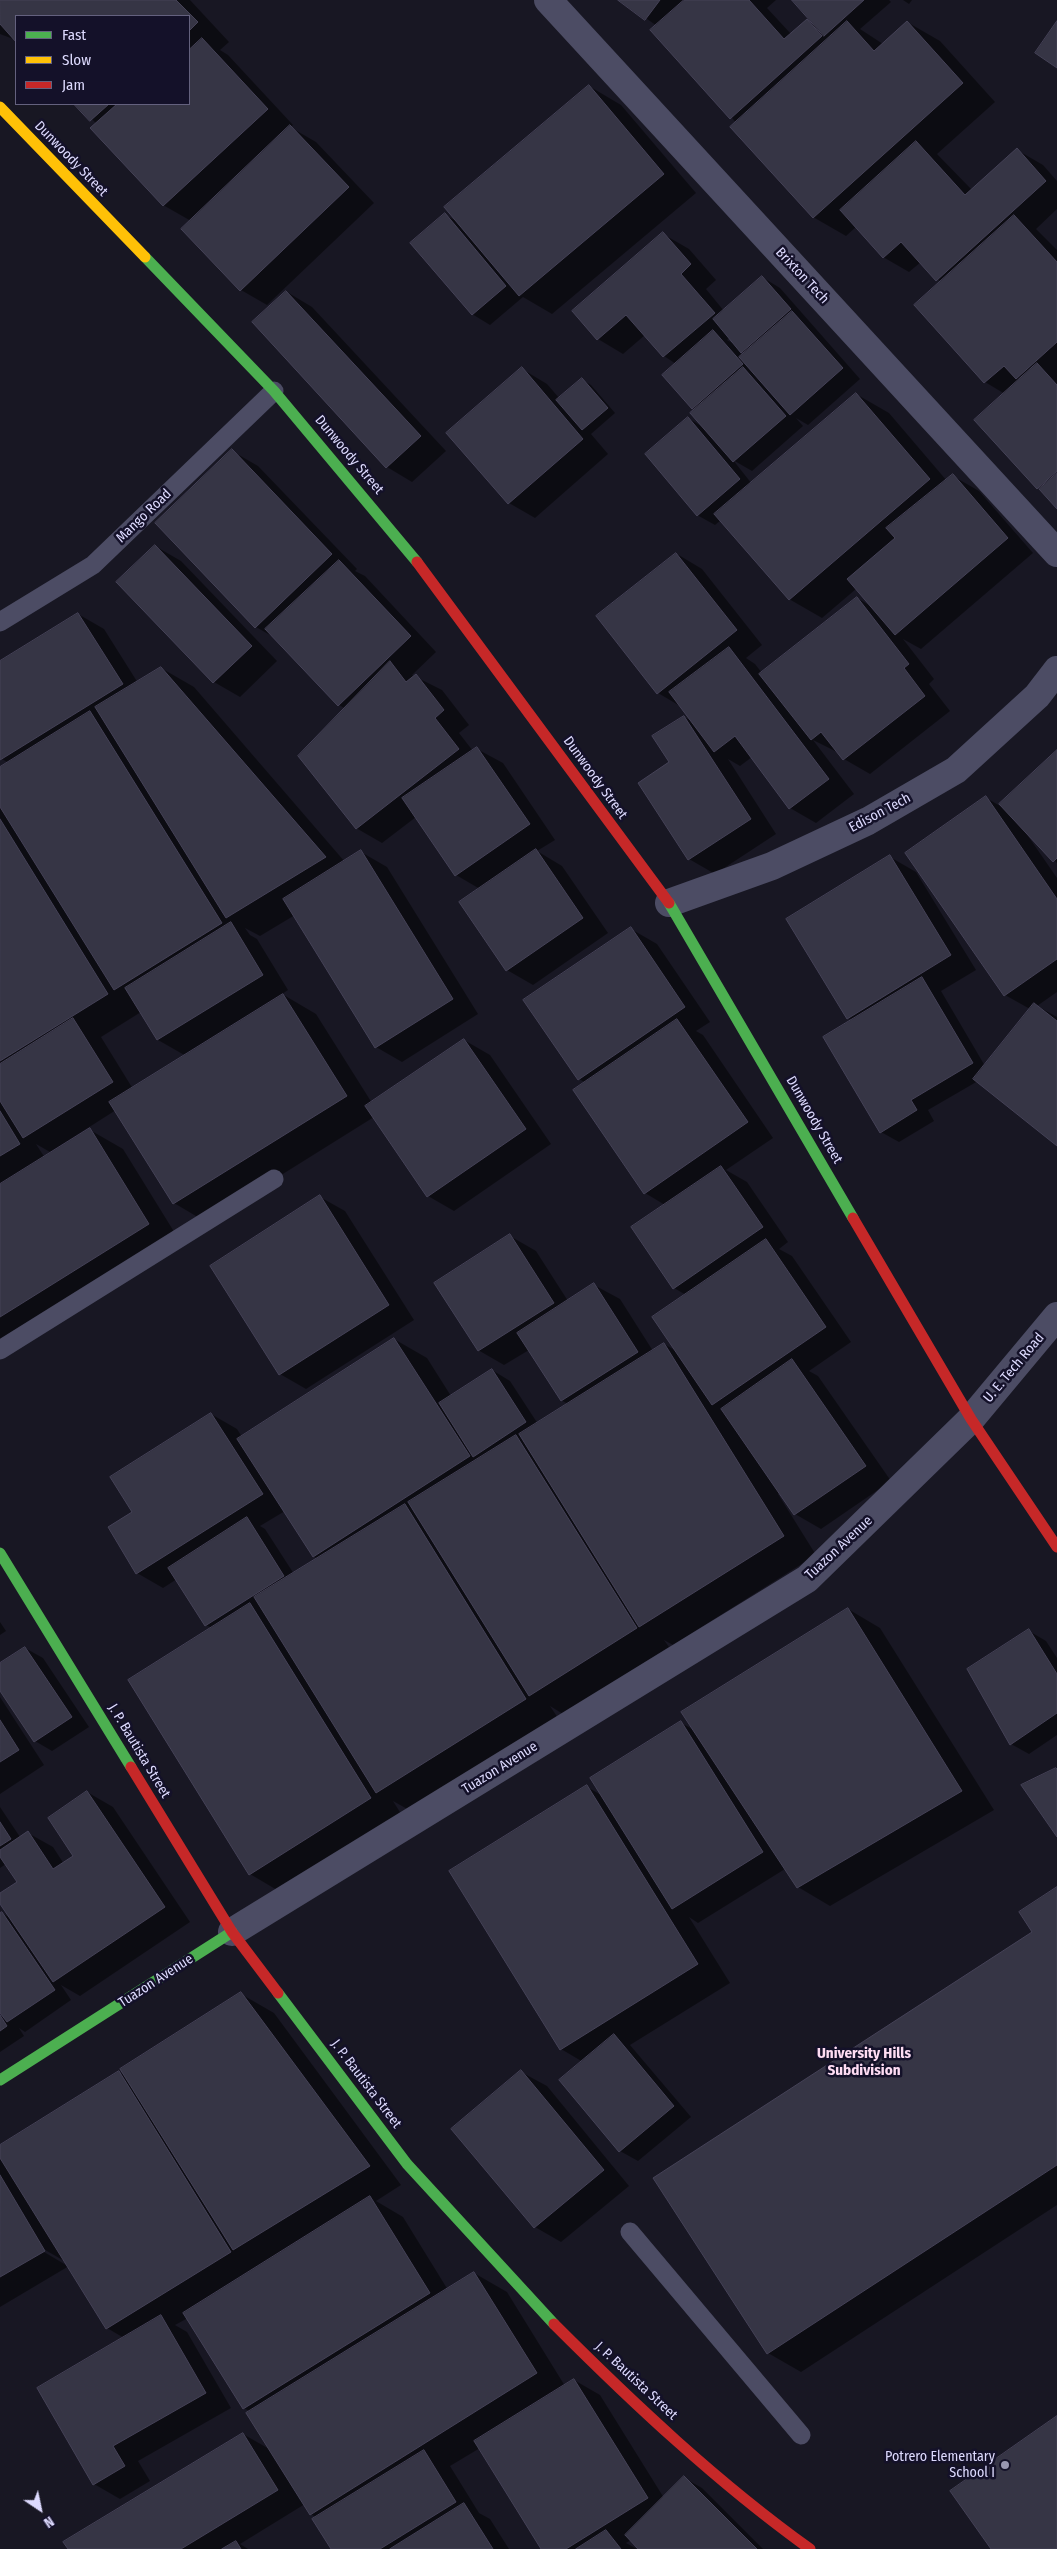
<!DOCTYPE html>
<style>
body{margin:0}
#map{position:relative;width:1057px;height:2549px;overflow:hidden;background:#181723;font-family:"Fira Sans Condensed",sans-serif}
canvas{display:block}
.legend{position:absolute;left:15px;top:15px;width:175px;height:90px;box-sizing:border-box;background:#141129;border:1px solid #64617e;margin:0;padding:6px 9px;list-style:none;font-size:15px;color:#dddafe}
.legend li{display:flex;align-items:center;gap:10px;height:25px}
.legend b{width:25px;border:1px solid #64617e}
.north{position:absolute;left:15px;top:2484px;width:50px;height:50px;-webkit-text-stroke:4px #141129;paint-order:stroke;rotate:146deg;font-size:14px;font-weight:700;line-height:20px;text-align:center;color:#dddafe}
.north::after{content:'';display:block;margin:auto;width:18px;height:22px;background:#dddafe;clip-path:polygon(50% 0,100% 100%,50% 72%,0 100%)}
</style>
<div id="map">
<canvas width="1057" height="2549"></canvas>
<ul class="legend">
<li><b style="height:6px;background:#4caf50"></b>Fast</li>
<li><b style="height:6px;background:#ffc107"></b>Slow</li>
<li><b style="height:6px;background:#c62828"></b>Jam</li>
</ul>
<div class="north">N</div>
</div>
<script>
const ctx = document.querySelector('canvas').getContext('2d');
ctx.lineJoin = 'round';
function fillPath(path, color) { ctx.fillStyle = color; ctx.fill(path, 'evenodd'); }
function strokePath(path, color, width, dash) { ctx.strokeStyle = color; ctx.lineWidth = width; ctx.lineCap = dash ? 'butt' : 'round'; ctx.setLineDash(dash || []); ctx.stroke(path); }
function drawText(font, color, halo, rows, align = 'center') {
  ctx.font = font + ' "Fira Sans Condensed",sans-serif'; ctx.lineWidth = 5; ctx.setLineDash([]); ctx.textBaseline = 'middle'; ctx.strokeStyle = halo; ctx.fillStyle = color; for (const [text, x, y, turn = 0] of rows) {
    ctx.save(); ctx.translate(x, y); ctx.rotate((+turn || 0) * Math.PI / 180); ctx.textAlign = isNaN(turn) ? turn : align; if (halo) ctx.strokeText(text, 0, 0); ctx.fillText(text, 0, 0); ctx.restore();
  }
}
fillPath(new Path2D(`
 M 0,0 L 190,0 L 229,42 L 220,50 L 228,55 L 293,125 L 290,127 L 316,142 L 374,203 L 267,305 L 241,290 L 183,229 L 191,221 L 163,205 L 97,124 L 76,104 L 189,104 L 189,16 L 16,16 L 16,40 L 0,34 Z
 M 620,0 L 776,0 L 767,8 L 791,34 L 807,21 L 816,26 L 794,0 L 889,0 L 891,2 L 860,29 L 883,44 L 907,22 L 940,41 L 995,102 L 937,154 L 972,190 L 1017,150 L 1043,165 L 1057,181 L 1057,209 L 1036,229 L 1057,250 L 1057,507 L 1038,488 L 1005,394 L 985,382 L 915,305 L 941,282 L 921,262 L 909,272 L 883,257 L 856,227 L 846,236 L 813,217 L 657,26 Z
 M 903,0 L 912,0 L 909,4 Z
 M 589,86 L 621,105 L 696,193 L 552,314 L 523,297 L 490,325 L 472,314 L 445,215 L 458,222 Z
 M 663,234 L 689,249 L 716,280 L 706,289 L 724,311 L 762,277 L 780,288 L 860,379 L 808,425 L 796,418 L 803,426 L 752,471 L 733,460 L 752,484 L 856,394 L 889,413 L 947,481 L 953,476 L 979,491 L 1033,553 L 921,649 L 903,639 L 934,679 L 929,684 L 950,711 L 870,774 L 844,759 L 839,753 L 813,740 L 854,794 L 816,823 L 790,808 L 752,757 L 740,766 L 728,759 L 776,834 L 715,874 L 689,859 L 671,763 L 684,717 L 692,721 L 680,706 L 658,693 L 677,554 L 702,569 L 762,645 L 746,658 L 755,664 L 762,673 L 857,598 L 871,606 L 856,589 L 822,618 L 789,599 L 721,520 L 715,525 L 697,515 L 688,418 L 703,427 L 696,410 L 692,408 L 676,364 L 664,356 L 645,335 L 623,354 L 598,339 ZM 730,337 L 736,345 L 727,340 ZM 738,349 L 743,352 L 745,353 L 743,356 Z
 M 287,292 L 312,307 L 446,451 L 412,482 L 387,467 Z
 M 522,369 L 547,384 L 560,399 L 582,380 L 591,385 L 615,413 L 591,434 L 608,454 L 535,518 L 509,503 Z
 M 232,451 L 258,466 L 357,569 L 355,571 L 365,576 L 436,652 L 412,675 L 442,690 L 469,725 L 459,733 L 473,751 L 477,749 L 503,763 L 555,840 L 537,851 L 562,866 L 608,933 L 533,985 L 507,970 L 480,889 L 456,875 L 416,817 L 382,843 L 356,828 L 346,709 L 339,705 L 277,639 L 256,627 Z
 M 155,546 L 181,561 L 277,661 L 240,697 L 214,682 Z
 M 78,614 L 104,629 L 138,683 L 161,668 L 194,687 L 345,862 L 361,852 L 387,867 L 478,1014 L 402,1062 L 376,1047 L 295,915 L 260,936 L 245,928 L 250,935 L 257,939 L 288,990 L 282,994 L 316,1014 L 372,1103 L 464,1040 L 490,1055 L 551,1144 L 454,1211 L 428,1196 L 374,1117 L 206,1222 L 174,1203 L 116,1110 L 50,1152 L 36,1144 L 45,1158 L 90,1130 L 123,1149 L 181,1243 L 0,1356 L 0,769 L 9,763 L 0,758 L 0,663 ZM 141,1012 L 158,1040 L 186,1056 L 133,1089 L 101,1037 Z
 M 1057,752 L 1057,863 L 1026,833 L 1057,878 L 1057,992 L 1037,1006 L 1057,1017 L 1057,1144 L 978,1081 L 928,1110 L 934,1121 L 899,1142 L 881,1132 L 853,1020 L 848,1018 L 890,857 L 916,872 L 976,970 L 941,991 L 985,1066 L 1030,1009 L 1005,995 L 986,798 L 1004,808 Z
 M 631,929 L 657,944 L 710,1022 L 696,1031 L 703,1035 L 773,1138 L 726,1170 L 747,1182 L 788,1242 L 779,1249 L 792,1256 L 851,1342 L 809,1371 L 818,1376 L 891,1481 L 821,1529 L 795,1514 L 780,1493 L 778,1494 L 816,1555 L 673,1645 L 664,1640 L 669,1647 L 563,1714 L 550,1706 L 558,1718 L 409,1810 L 393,1801 L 403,1817 L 282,1893 L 250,1874 L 212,1628 L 206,1625 L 177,1579 L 163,1588 L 137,1573 L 134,1513 L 211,1414 L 237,1429 L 242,1437 L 394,1339 L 427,1358 L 451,1396 L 492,1370 L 510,1381 L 538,1424 L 568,1404 L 561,1400 L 529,1350 L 504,1365 L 478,1350 L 510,1236 L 536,1251 L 568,1301 L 594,1285 L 620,1299 L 653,1351 L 664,1344 L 678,1352 L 686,1295 L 674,1288 L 665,1205 L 645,1193 L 586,1083 L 579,1079 ZM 285,1511 L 313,1556 L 318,1559 L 294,1574 L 265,1529 L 260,1526 Z
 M 320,1197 L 345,1211 L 414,1320 L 306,1389 L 280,1374 Z
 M 848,1609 L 880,1628 L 994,1810 L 830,1906 L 798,1887 L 785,1869 L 698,1923 L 689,1917 L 730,1983 L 630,2045 L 691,2117 L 638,2161 L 620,2151 L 583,2062 L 561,2049 L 587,1787 L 603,1796 L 681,1723 L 696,1731 Z
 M 0,1622 L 6,1631 L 0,1635 Z
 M 1029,1631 L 1046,1641 L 1057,1658 L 1057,1735 L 1029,1754 L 1011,1744 Z
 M 25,1648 L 43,1658 L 89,1727 L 52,1751 L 35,1741 L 0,1689 L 0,1664 Z
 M 0,1697 L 44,1765 L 0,1794 Z
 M 87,1792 L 113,1807 L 190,1922 L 80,1996 L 61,1985 L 71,2000 L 25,2032 L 19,2028 L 24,2036 L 0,2052 L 0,2015 L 5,2018 L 0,2010 L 0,1915 L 2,1913 L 12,1919 L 0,1903 L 0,1892 L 1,1894 L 18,1882 L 6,1864 L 0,1868 L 0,1807 L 20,1837 L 28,1833 L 53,1847 L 64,1864 L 75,1856 Z
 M 1057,1889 L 1057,2205 L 801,2372 L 768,2353 L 1034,1932 Z
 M 241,1994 L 274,2013 L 401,2185 L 376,2201 L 403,2217 L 448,2290 L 474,2273 L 507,2292 L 565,2386 L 574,2380 L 600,2395 L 664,2498 L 684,2478 L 702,2488 L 763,2549 L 640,2549 L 631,2540 L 626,2543 L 637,2549 L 543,2549 L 480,2448 L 450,2466 L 479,2513 L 490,2519 L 509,2549 L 332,2549 L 317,2518 L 311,2514 L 305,2504 L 240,2544 L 248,2549 L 69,2549 L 243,2434 L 271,2450 L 251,2412 L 244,2408 L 188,2318 L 175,2325 L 187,2332 L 231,2408 L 138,2461 L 150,2481 L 120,2499 L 94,2484 L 124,2338 L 107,2328 L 69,2266 L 0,2307 L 0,2159 L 3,2161 L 0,2155 L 0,2146 L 119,2072 L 127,2077 ZM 40,2247 L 66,2262 L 66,2265 L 39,2249 Z
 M 521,2072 L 547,2086 L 629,2186 L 561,2242 L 535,2227 L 453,2129 Z`), '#0007');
const building = new Path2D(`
 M 0,0 L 176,0 L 198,22 L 189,31 L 189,16 L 16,16 L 16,42 L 0,24 Z
 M 618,0 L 660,0 L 645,20 Z
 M 684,0 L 749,0 L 784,39 L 807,19 L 822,36 L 730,119 L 650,30 Z
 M 792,0 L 864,0 L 824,36 Z
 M 847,21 L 874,51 L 907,21 L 963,83 L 813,218 L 730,127 Z
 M 1057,21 L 1057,68 L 1035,53 Z
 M 202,38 L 268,109 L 163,206 L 90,128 L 117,104 L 189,104 L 189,50 Z
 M 589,85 L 664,174 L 519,296 L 444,207 Z
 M 74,104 L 109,104 L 90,121 Z
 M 290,125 L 349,187 L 240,291 L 181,229 Z
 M 916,141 L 965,195 L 1017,148 L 1046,181 L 936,281 L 901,242 L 883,258 L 840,210 Z
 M 445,213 L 506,286 L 472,315 L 410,243 Z
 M 1014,215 L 1057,262 L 1057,342 L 1016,379 L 1004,366 L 984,383 L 914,305 Z
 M 663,232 L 691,264 L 681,274 L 715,313 L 663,357 L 626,315 L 597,340 L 572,311 Z
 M 762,276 L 791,309 L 741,353 L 713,319 Z
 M 286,291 L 421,436 L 386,468 L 252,322 Z
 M 792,311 L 843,368 L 790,415 L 739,357 Z
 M 713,330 L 743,364 L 692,409 L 662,375 Z
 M 1037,363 L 1057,385 L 1057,471 L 1037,489 L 974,420 Z
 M 522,367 L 583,439 L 508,504 L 446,433 Z
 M 743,367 L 786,416 L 733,462 L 690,413 Z
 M 582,378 L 608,408 L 582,430 L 556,400 Z
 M 856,393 L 930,479 L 789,600 L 714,514 Z
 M 688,417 L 740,479 L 697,516 L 645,454 Z
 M 232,449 L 332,554 L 255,628 L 155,523 Z
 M 1057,473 L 1057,509 L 1039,489 Z
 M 953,474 L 1008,538 L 895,635 L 847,579 L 895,538 L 886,528 Z
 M 155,545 L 252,646 L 213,683 L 116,582 Z
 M 676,553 L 737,630 L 657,694 L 596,616 Z
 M 339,560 L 411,636 L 338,706 L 265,629 Z
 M 857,597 L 909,664 L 904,668 L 925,696 L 843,760 L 821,732 L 811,740 L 759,674 Z
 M 78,613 L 123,684 L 0,760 L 0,661 Z
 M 729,647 L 829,779 L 789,809 L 735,736 L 714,752 L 669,692 Z
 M 390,661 L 406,682 L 416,674 L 444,710 L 435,718 L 459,749 L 356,829 L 298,756 Z
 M 161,667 L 326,857 L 226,918 L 95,707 Z
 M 90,711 L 222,923 L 114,990 L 0,807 L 0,767 Z
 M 684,716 L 751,819 L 688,860 L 638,783 L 669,762 L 652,736 Z
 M 477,747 L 530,824 L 455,876 L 402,798 Z
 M 1057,750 L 1057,858 L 1053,862 L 999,804 Z
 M 986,796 L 1057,899 L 1057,959 L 1004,996 L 905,853 Z
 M 0,819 L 108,994 L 0,1061 Z
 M 536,849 L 583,918 L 506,971 L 459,902 Z
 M 361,850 L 453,999 L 375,1048 L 283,899 Z
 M 890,855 L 951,955 L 847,1019 L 786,919 Z
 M 231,922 L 263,975 L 157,1040 L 125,988 Z
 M 631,927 L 685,1007 L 578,1080 L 523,1000 Z
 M 922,977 L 973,1063 L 911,1100 L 917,1110 L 880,1133 L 823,1037 Z
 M 283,994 L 347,1096 L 173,1204 L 109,1102 Z
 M 1034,1003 L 1057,1021 L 1057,1146 L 973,1079 Z
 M 73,1018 L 113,1082 L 23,1138 L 0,1101 L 0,1064 Z
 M 677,1019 L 748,1122 L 644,1194 L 573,1090 Z
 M 464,1039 L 526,1129 L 427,1197 L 365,1106 Z
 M 0,1111 L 20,1144 L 0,1156 Z
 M 90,1128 L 149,1224 L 0,1317 L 0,1184 Z
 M 721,1166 L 763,1227 L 673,1289 L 631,1227 Z
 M 320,1195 L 389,1305 L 279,1375 L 210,1266 Z
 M 510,1234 L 554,1303 L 478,1351 L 434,1283 Z
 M 766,1239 L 826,1327 L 712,1405 L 652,1317 Z
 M 594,1283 L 638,1352 L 561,1401 L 517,1333 Z
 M 394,1338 L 470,1456 L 313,1557 L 237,1439 Z
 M 664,1343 L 784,1536 L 639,1627 L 519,1434 Z
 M 792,1359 L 866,1466 L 794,1515 L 721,1409 Z
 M 492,1369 L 526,1422 L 473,1457 L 439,1403 Z
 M 211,1413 L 263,1494 L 136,1574 L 108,1527 L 132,1512 L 110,1477 Z
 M 516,1435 L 637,1628 L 529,1696 L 408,1502 Z
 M 405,1504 L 526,1699 L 376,1793 L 254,1597 Z
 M 247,1517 L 284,1576 L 205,1626 L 168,1568 Z
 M 250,1603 L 371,1798 L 249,1875 L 128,1680 Z
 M 848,1608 L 962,1791 L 797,1888 L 681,1712 Z
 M 1029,1629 L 1057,1674 L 1057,1713 L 1010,1745 L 967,1669 Z
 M 25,1647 L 72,1717 L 34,1742 L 0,1691 L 0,1663 Z
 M 0,1720 L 19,1750 L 0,1762 Z
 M 681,1721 L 763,1852 L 672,1909 L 590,1778 Z
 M 1056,1768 L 1057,1769 L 1057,1837 L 1021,1785 Z
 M 587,1785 L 698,1964 L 560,2050 L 449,1871 Z
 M 87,1791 L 165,1907 L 53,1982 L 0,1904 L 0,1893 L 17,1882 L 0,1857 L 0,1850 L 28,1831 L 53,1869 L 73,1856 L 48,1818 Z
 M 0,1822 L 11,1839 L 0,1846 Z
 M 1057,1887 L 1057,2165 L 767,2354 L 653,2178 L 1032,1932 L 1019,1912 Z
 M 2,1912 L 55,1990 L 7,2022 L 0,2013 L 0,1913 Z
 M 241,1992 L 370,2166 L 233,2250 L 120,2069 Z
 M 0,2015 L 7,2026 L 0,2031 Z
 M 614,2034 L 674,2106 L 619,2152 L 559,2080 Z
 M 521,2070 L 604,2170 L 534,2228 L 451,2129 Z
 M 119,2071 L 231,2252 L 106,2329 L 0,2158 L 0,2145 Z
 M 0,2175 L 45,2251 L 0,2277 Z
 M 370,2196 L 430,2293 L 243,2409 L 183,2313 Z
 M 474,2272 L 537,2373 L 310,2515 L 246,2413 Z
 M 161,2315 L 206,2393 L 113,2446 L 125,2466 L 93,2485 L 37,2388 Z
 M 574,2379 L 648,2498 L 566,2549 L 541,2549 L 474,2441 Z
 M 1057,2416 L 1057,2549 L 991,2549 L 950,2491 Z
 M 243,2433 L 278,2490 L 181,2549 L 68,2549 L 63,2542 Z
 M 424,2450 L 456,2502 L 380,2549 L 331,2549 L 312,2519 Z
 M 684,2476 L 757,2549 L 638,2549 L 625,2535 Z
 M 464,2503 L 493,2549 L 390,2549 Z
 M 606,2530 L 621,2549 L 576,2549 Z
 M 236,2541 L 241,2549 L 222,2549 Z`);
fillPath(building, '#363545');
strokePath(building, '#454257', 1);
strokePath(new Path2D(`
 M 0,622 L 93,565 L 274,391
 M 0,1350 L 274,1179
 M 630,2232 L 801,2435`), '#4c4c64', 19);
strokePath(new Path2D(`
 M 548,0 L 1057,553
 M 669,903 L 772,866 L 868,821 L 956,770 L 1037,696 L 1057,670
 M 232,1932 L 807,1579 L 971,1419 L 1057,1316`), '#4c4c64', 28);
strokePath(new Path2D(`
 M 145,257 L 274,391 L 417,562
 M 669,903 L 853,1218
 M 0,1553 L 131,1767
 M 278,1993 L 407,2164 L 554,2324
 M 0,2080 L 232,1932`), '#4caf50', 11);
strokePath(new Path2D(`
 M 0,107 L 145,257`), '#ffc107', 11);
strokePath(new Path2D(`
 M 417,562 L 669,903
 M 853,1218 L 971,1419 L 1057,1547
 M 131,1767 L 232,1932 L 278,1993
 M 554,2324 C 634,2404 718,2483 810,2549`), '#c62828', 11);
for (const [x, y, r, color] of [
 [1005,2465,5,"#9896b1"]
]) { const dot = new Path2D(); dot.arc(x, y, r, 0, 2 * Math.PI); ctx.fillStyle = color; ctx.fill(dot); strokePath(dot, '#141129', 2); }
drawText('14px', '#dddafe', '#141129', [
 ["Dunwoody Street",71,159,46],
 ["Brixton Tech",802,276,47],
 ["Dunwoody Street",349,455,50],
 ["Mango Road",144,516,-44],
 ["Dunwoody Street",595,778,54],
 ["Edison Tech",880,813,-28],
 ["Dunwoody Street",814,1120,60],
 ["U. E. Tech Road",1014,1368,-50],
 ["Tuazon Avenue",839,1548,-43],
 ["J. P. Bautista Street",139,1751,59],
 ["Tuazon Avenue",500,1768,-32],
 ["Tuazon Avenue",156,1981,-33],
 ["J. P. Bautista Street",366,2084,53],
 ["J. P. Bautista Street",636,2381,43]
]);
drawText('14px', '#dddafe', '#141129', [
 ["Potrero Elementary",995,2457],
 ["School I",995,2473]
], 'right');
drawText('bold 15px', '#fedcf3', '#141129', [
 ["University Hills",864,2054],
 ["Subdivision",864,2071]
]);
</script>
